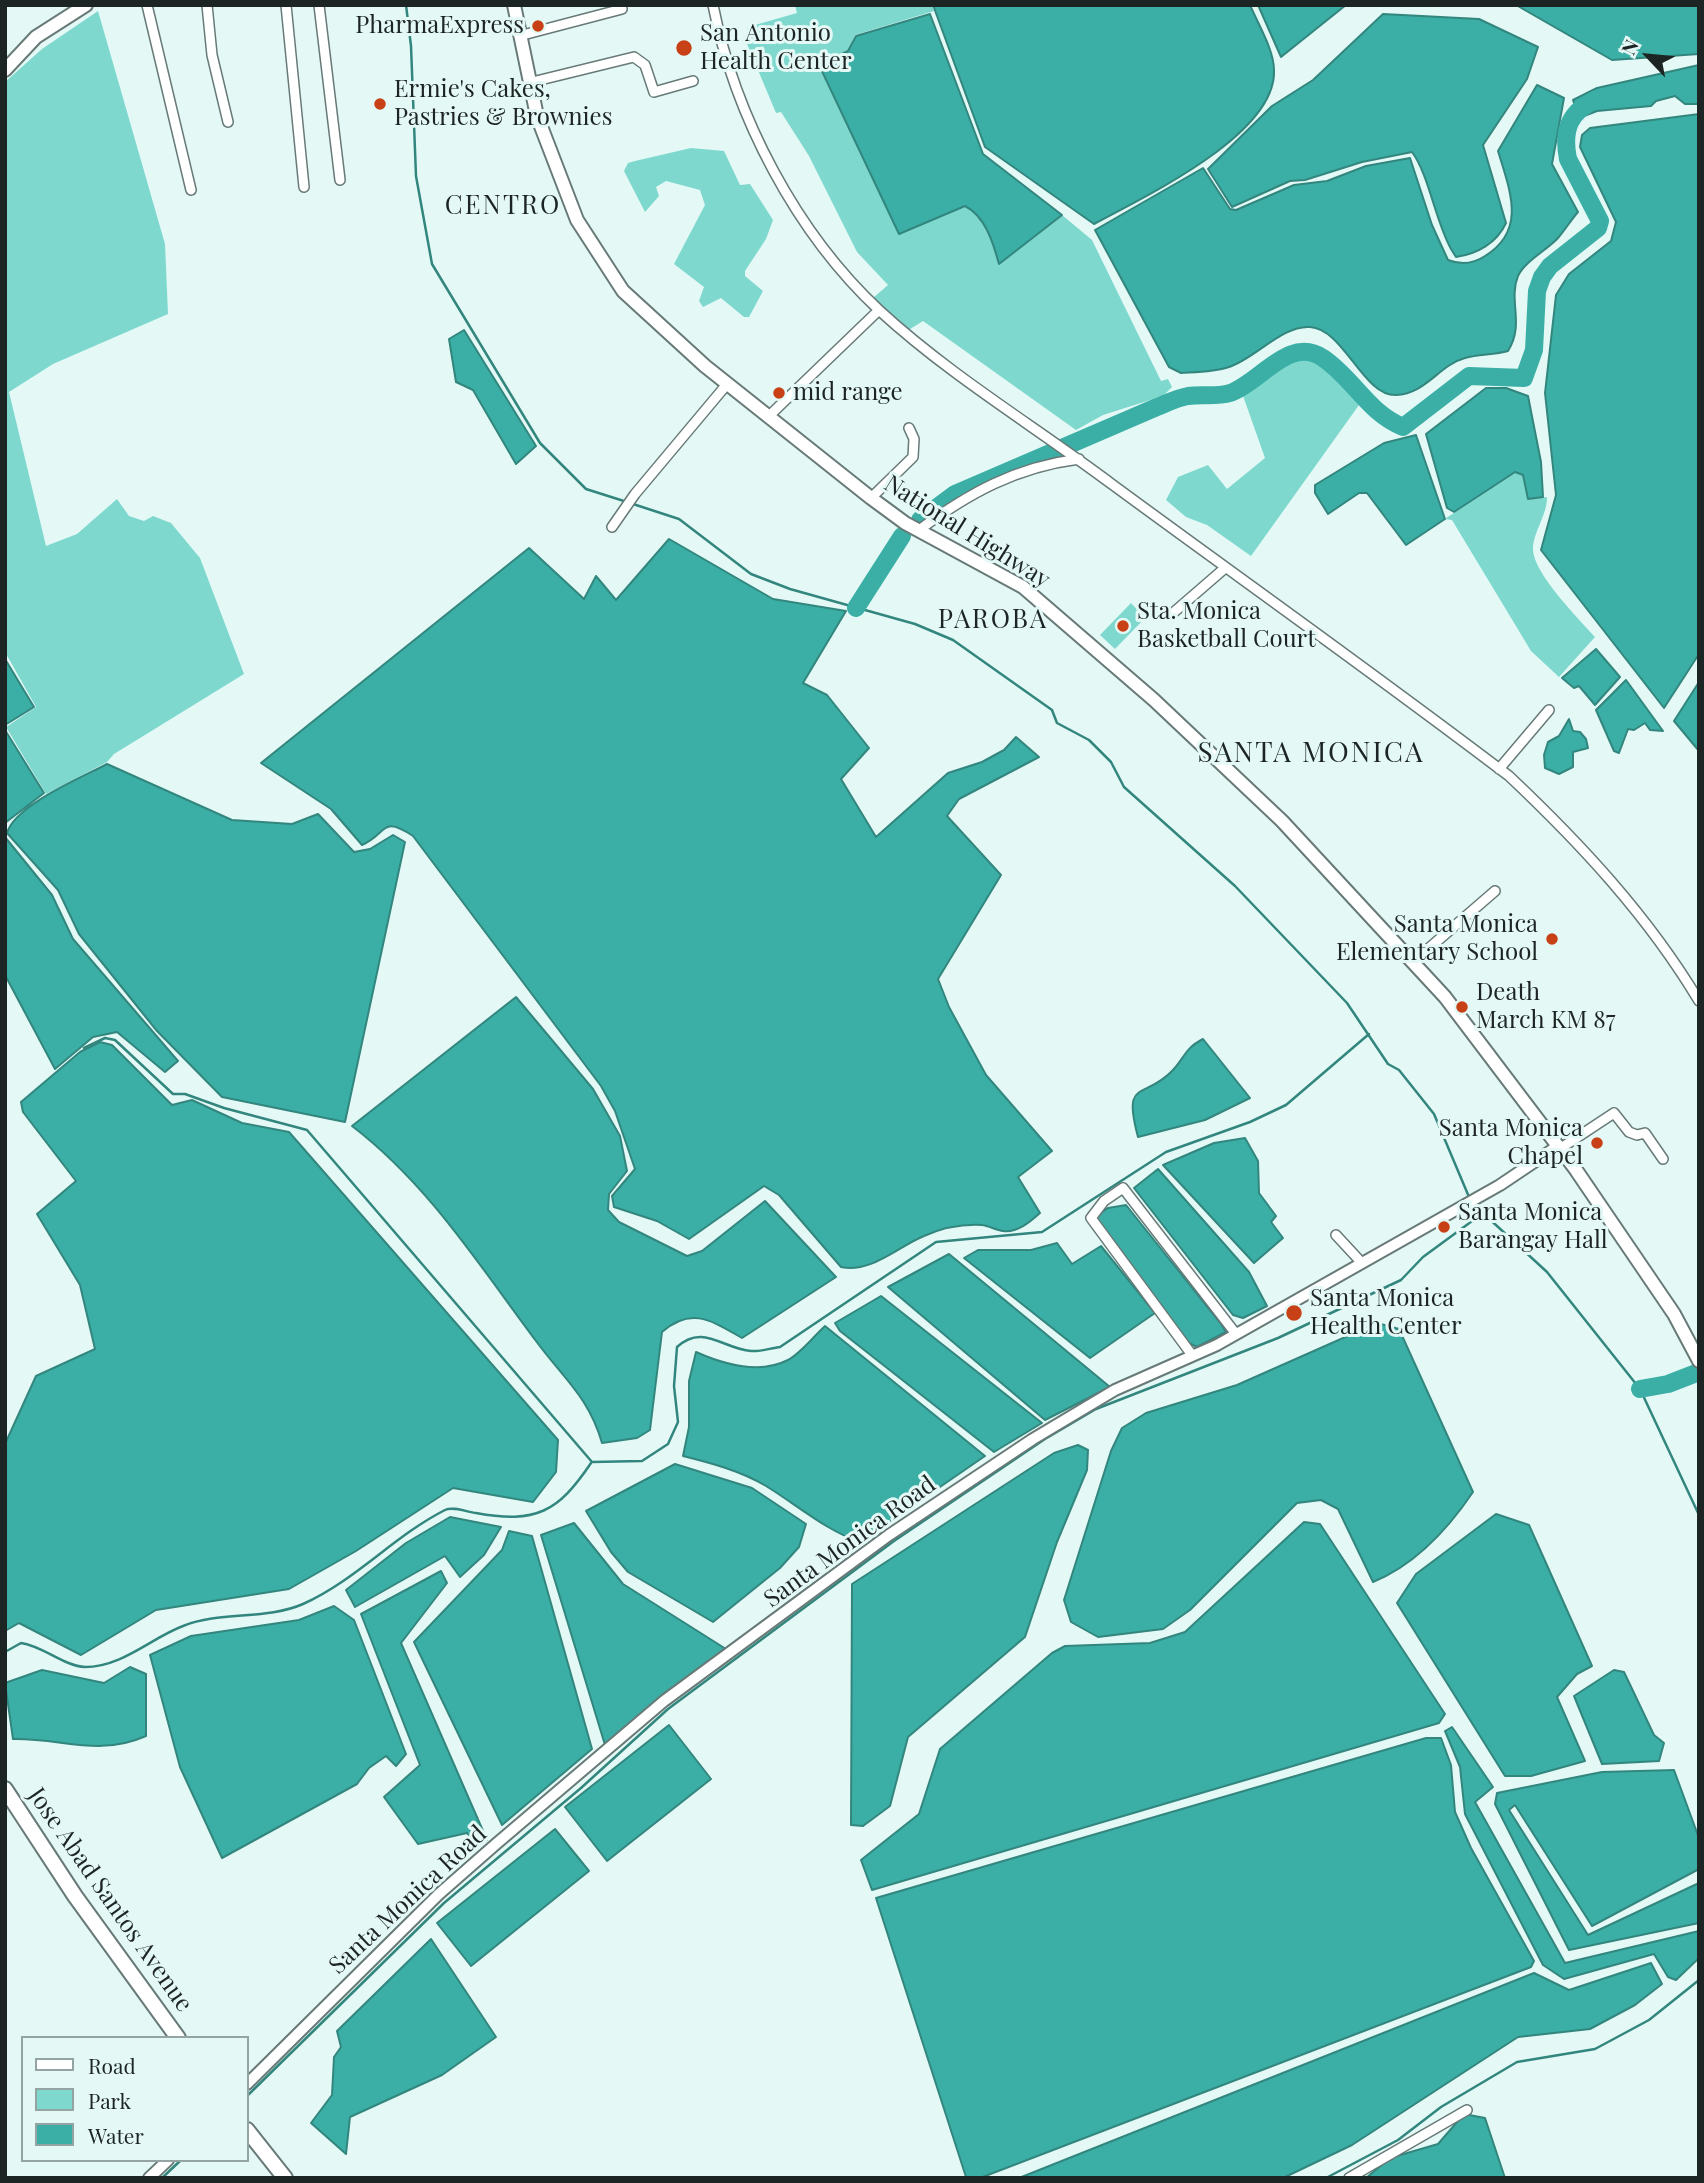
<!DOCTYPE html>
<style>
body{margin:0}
#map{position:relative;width:1704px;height:2183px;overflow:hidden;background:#e4f9f6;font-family:"Playfair Display",serif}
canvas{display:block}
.frame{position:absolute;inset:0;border:7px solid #1d2524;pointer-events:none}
.legend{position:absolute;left:21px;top:2036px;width:228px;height:126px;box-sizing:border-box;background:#e4f9f6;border:2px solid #94a4a2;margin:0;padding:9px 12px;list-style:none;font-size:21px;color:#1d2524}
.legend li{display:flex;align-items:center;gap:14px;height:35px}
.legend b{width:35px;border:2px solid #94a4a2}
.north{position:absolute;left:1613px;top:21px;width:70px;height:70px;-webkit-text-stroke:5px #e4f9f6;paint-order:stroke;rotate:296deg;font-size:19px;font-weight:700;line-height:28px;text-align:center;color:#1d2524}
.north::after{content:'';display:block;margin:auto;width:24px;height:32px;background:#1d2524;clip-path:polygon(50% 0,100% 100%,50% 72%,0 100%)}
</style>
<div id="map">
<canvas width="1704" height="2183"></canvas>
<div class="frame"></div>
<ul class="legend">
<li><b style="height:9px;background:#fff"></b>Road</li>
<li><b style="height:19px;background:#7ed8ce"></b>Park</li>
<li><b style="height:19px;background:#3bafa5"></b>Water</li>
</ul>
<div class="north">N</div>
</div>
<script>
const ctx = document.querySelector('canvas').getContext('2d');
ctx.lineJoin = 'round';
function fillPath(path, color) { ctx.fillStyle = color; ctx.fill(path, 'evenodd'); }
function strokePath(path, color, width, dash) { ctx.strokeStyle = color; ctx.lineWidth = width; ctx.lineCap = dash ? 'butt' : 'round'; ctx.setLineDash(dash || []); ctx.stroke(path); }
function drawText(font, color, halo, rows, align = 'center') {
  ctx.font = font + ' "Playfair Display",serif'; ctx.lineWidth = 6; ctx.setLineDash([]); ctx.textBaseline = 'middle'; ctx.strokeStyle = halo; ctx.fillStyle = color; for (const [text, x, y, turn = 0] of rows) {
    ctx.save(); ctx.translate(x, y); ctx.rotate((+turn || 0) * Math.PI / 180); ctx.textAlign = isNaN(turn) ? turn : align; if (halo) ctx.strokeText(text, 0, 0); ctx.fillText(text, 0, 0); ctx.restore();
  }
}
fillPath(new Path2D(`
 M 795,5 L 932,5 L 934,11 L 855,35 L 848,50 L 818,65 L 899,233 L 965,205 C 986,216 992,242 999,264 L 1062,215 L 1092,240 L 1161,381 L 1168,379 L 1172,387 L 1163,396 L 1103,415 L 1076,430 L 923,321 L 907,331 L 873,298 L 888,285 L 857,252 L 809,156 L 781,112 L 776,113 L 745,39 L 748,27 L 797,13 Z
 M 98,11 L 165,244 L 168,314 L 53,364 L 9,392 L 46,546 L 77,534 L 117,499 L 129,516 L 144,521 L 153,516 L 171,523 L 200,558 L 244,674 L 114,754 L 107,762 L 46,794 L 6,727 L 36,707 L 5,652 L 5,82 L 42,49 Z
 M 691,148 L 724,151 L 740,185 L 750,184 L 773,220 L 766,239 L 745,271 L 745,276 L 763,291 L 749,317 L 744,317 L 721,298 L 703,307 L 699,301 L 704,287 L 674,264 L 705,205 L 700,190 L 666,181 L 656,187 L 659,196 L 645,212 L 624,171 L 628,163 L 635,161 Z
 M 1308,354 L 1322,361 L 1359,405 L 1251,556 L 1207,525 L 1186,517 L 1166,500 L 1178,477 L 1208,465 L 1227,489 L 1265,458 L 1242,393 L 1295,357 Z
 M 1515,472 L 1523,475 L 1528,499 L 1547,497 C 1547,516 1533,532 1533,549 C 1533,573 1579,619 1595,637 L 1559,677 L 1531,651 L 1452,520 L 1445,519 Z
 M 1131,603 L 1145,618 L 1115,649 L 1100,635 Z`), '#7ed8ce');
const water = new Path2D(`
 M 933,5 L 1250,5 C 1258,24 1274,50 1274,70 C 1277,135 1143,197 1094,224 L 985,147 Z
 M 1258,5 L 1346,5 L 1281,57 Z
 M 1516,5 L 1699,5 L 1699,54 L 1612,60 Z
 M 930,14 L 983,154 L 1062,215 L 999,264 C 993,242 985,216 965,206 L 899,234 L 819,65 L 848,51 L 856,36 Z
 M 1383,14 L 1479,19 L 1538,47 L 1527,79 L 1483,145 L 1506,223 C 1497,243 1477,254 1456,257 L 1451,249 C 1435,220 1429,175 1412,152 L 1362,162 L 1305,180 L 1290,181 L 1232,207 L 1208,169 L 1272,106 L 1313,80 Z
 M 1699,65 L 1699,104 L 1685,104 L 1675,96 L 1656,101 L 1651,106 L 1597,111 L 1579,118 L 1573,100 L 1597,88 Z
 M 1537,85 L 1564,98 L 1552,164 L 1578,212 C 1571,220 1565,230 1558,238 C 1547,250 1525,261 1518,276 C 1508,301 1525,324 1508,351 C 1494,355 1479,354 1465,358 C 1439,365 1426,394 1396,395 C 1363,396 1344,329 1310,327 C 1282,325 1255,359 1229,367 C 1214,372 1197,372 1181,373 L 1169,367 L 1095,230 L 1203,168 L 1230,209 L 1236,210 L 1294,185 L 1327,181 L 1366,166 L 1410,158 L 1432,225 L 1448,260 C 1461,265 1473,264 1485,256 C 1527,230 1510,191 1498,151 Z
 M 1699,114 L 1699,654 L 1664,708 L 1541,550 L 1556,495 L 1545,393 L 1556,295 L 1569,274 L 1611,241 L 1616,222 L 1580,147 L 1582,135 L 1590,128 Z
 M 464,330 L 536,446 L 516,464 L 473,390 L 456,382 L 449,339 Z
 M 1486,388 L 1506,388 L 1528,396 L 1541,462 L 1543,497 L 1528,499 L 1523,475 L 1515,472 L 1454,512 L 1447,508 L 1426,434 Z
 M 1416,435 L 1445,519 L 1406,545 L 1367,493 L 1359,493 L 1328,514 L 1315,493 L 1315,485 L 1384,443 Z
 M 669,539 L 773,599 L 846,611 L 803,683 L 827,695 L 869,748 L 841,779 L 876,837 L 948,773 L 982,762 L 1004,750 L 1016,737 L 1039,757 L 959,799 L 947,816 L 1001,875 L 938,979 L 949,1007 L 986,1075 L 1052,1151 L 1018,1177 L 1040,1213 C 1030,1222 1017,1233 1003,1231 C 996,1230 989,1226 982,1225 C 963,1224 942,1228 924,1236 C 899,1246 870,1274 841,1267 L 779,1195 L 764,1186 L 689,1239 L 657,1221 L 614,1207 L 612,1196 L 635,1169 L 615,1111 L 601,1086 L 413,836 C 381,815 388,833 362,845 L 331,809 L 261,763 L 529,548 L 584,599 L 596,576 L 616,600 Z
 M 1596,649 L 1620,677 L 1595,705 L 1579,686 L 1574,688 L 1562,678 Z
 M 5,659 L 34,707 L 5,725 Z
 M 1626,680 L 1663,731 L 1650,730 L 1645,723 L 1634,730 L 1628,729 L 1619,753 L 1614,751 L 1596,710 Z
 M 1699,682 L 1699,751 L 1674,721 Z
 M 1569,719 L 1573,731 L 1580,732 L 1586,739 L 1588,748 L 1573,752 L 1573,767 L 1559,774 L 1545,768 L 1544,755 L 1548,742 L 1559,736 Z
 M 5,730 L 44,793 L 5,823 Z
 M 107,764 L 232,820 L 292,824 L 318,814 L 354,852 L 370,849 L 393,835 L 405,842 L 345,1122 L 222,1097 L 157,1031 L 79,934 L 58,890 L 7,833 C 15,805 81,778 107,764 Z
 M 5,837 L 52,895 L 73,939 L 178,1061 L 165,1072 L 117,1032 L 93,1037 L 55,1069 L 5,975 Z
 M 516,997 L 593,1089 L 620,1136 L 627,1171 L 609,1194 L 608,1210 L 619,1222 L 687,1256 L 702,1251 L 765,1201 L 836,1277 L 742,1338 C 712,1321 692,1306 662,1332 L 650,1430 L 637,1438 L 602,1443 C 589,1397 563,1378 536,1341 C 479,1265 428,1184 352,1126 Z
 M 1203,1039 L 1250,1098 L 1205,1120 L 1138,1137 C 1122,1077 1144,1101 1173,1070 C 1186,1056 1184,1049 1203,1039 Z
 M 100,1042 L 112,1045 L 172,1105 L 192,1100 L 242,1123 L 289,1132 L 558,1440 L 556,1472 L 533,1502 L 453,1488 L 356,1551 L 289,1589 L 156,1610 L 81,1655 L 19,1623 L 5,1631 L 5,1444 L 36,1376 L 95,1349 L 80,1285 L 37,1214 L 76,1181 L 23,1112 L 21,1102 L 80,1052 Z
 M 1245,1138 L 1258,1161 L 1259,1193 L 1276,1216 L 1271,1222 L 1283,1238 L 1254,1263 L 1163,1165 L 1214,1143 Z
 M 1158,1169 L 1249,1272 L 1267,1306 L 1243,1318 L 1233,1315 L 1134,1188 Z
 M 1126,1205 L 1221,1324 L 1226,1332 L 1197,1347 L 1189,1343 L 1093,1218 L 1108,1208 Z
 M 1057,1243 L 1072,1264 L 1101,1246 L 1155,1313 L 1090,1358 L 964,1258 L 978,1250 L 1031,1250 Z
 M 949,1254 L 1110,1387 L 1045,1420 L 888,1287 Z
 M 881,1296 L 1042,1423 L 994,1452 L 840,1331 L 835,1323 Z
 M 1377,1323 L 1399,1329 L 1473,1492 C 1448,1529 1415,1565 1373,1582 L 1338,1509 L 1321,1500 L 1297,1503 L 1190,1610 L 1163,1629 L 1098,1637 L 1071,1622 L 1064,1600 L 1111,1451 L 1122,1428 L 1146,1413 L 1237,1385 Z
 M 825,1326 L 985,1456 L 860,1542 C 825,1530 797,1505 766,1486 C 741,1471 711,1463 683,1456 L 689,1427 L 689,1381 L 696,1352 C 723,1364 759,1375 788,1360 C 801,1353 814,1336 825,1326 Z
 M 1078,1445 L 1088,1450 L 1087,1470 L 1057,1542 L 1025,1637 L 908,1737 L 890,1806 L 863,1826 L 851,1825 L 852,1584 L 1054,1453 Z
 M 675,1464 L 752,1488 L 806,1524 L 799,1547 L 780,1568 L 713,1622 L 628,1572 L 611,1552 L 586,1511 Z
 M 1496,1514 L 1529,1525 L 1592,1666 L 1577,1674 L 1557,1697 L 1585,1761 L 1531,1776 L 1505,1776 L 1397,1603 L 1416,1574 Z
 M 450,1517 L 501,1527 L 484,1555 L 460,1577 L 445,1556 L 355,1607 L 346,1590 L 406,1543 Z
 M 1304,1522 L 1320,1524 L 1445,1714 L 1439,1723 L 872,1890 L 861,1860 L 919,1814 L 940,1749 L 1052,1653 L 1065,1646 L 1150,1643 L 1185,1632 Z
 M 574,1523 L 623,1584 L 726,1649 L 665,1693 L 605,1745 L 541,1535 Z
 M 509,1531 L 532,1536 L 592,1749 L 502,1825 L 414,1642 L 502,1550 Z
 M 441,1571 L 447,1583 L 401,1643 L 487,1840 L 475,1844 L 467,1833 L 418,1844 L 384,1797 L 420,1765 L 361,1614 Z
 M 334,1606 L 354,1620 L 406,1754 L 396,1766 L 386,1756 L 369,1768 L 357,1784 L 222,1858 L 180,1767 L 150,1655 L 191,1636 L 299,1620 Z
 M 130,1667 L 146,1674 L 146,1736 C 98,1757 63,1738 13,1739 L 5,1683 L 42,1670 L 104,1683 Z
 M 1614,1670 L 1624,1672 L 1654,1735 L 1664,1743 L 1659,1761 L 1602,1764 L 1574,1696 Z
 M 669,1725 L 711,1779 L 607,1861 L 565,1807 Z
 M 1452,1727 L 1493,1787 L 1475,1802 L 1565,1963 L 1699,1931 L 1699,1958 L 1676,1980 L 1668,1977 L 1654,1954 L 1564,1979 L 1543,1965 L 1465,1814 L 1460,1767 L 1445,1731 Z
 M 1426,1738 L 1441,1738 L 1451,1765 L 1455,1812 L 1471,1848 L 1534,1961 L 1531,1967 L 980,2178 L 966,2177 L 876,1898 Z
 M 1674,1770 L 1699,1838 L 1699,1869 L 1592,1926 L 1515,1805 L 1509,1810 L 1588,1935 L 1699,1883 L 1699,1923 L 1569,1950 L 1495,1804 L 1497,1793 L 1602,1772 Z
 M 555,1829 L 589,1871 L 471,1966 L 437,1923 Z
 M 431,1939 L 496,2037 L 442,2075 L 350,2117 L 346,2154 L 311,2123 L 332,2095 L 334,2057 L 341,2047 L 337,2031 Z
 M 1651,1963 L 1662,1984 L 1635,2005 L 1590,2029 L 1518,2037 L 1352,2145 L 1283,2178 L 1019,2178 L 1534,1973 L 1569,1990 Z
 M 1464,2114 L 1485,2118 L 1505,2178 L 1366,2178 L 1390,2158 L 1438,2144 Z`);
fillPath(water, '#3bafa5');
strokePath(water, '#32867e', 2);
strokePath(new Path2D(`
 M 406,5 L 411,46 L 416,176 L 432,264 L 540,443 L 586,489 L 627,502
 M 633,504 L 679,519 L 751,574 L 790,589 L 915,624 L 953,640 L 1052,710 L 1057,723 L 1089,740 L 1111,762 L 1124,787 L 1235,886 L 1347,1003 L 1388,1064 L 1399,1070 L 1434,1114 L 1469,1197
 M 84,1048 L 105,1038 L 115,1040 L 173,1094 L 185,1094 L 224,1108 L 307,1130 L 592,1462 L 642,1461 L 668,1444 L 678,1422 L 674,1386 L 677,1347 C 703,1323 723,1349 751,1351 C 760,1352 771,1348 780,1347 L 936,1242 L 1042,1232 L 1166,1152 L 1250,1122 L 1286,1105 L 1369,1034
 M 1472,1203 L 1547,1272 L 1640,1389 L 1699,1515
 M 5,1652 L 21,1643 C 43,1646 64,1666 85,1667 C 122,1667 151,1638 183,1626 C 220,1611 267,1620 303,1604 C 356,1580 394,1536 445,1510 C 453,1506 467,1512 476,1513 C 536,1524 558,1512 591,1463
 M 247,2096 L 444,1903 L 581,1788 L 668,1709 L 894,1541 L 1045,1439 L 1096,1409 L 1278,1338 L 1401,1280 L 1423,1257 L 1483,1213
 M 162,2178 L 181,2160
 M 1326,2178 L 1398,2140 L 1441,2107 L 1517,2062 L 1595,2049 L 1649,2020 L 1699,1980`), '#32867e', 2.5);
strokePath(new Path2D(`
 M 920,520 L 955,494 L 1157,407 C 1167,403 1177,398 1188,396 C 1201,394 1217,397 1230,393 C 1261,382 1289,335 1323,358 C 1354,379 1367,412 1403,427 L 1469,376 L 1524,378 L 1534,350 L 1537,291 L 1542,277 L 1550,266 L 1598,228 L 1600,221 L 1568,159 C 1562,129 1570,111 1597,99
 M 856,608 L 902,536
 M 1640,1389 L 1668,1384 L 1699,1372`), '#3bafa5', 18);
const minor = new Path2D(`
 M 147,5 L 191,190
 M 207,5 L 212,55 L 228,122
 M 286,5 L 304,187
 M 319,5 L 340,180
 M 713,5 C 735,116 796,233 880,311 C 952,377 1036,427 1113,485 C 1245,582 1379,677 1509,776 C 1581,844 1648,916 1699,1001
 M 519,36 L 622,9
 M 528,83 L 634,57 L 645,65 L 654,92 L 693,81
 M 770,415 L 879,310
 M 871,498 L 913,457 L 914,439 L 909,428
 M 612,527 L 635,494 L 728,383
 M 919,530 C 969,493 1016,467 1079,459
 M 1173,613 L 1225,568
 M 1499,769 L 1549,710
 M 1413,962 L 1495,891
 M 1561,1148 L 1614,1113 L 1629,1132 L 1637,1135 L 1645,1133 L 1663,1159
 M 1336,1235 L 1361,1262
 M 1192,1355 L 1091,1218 L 1104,1201 L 1123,1188 L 1236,1334
 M 1349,2178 L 1467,2110`);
const tertiary = new Path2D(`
 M 247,2084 L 439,1894 L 496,1844 L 664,1701 L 889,1535 L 1033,1439 L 1115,1390 L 1217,1345 L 1500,1185 L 1558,1146
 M 149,2178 L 168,2160`);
const secondary = new Path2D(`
 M 514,5 L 537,116 L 577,220 L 623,291 L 705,366 L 871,498 L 905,523 L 1023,587 L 1154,700 L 1282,821 L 1445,997 L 1576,1170 L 1674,1314 L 1699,1361
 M 5,70 L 36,37 L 86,5`);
const trunk = new Path2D(`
 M 5,1789 L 75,1896 L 178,2038
 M 247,2130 L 285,2178`);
strokePath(minor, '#677a78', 12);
strokePath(tertiary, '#677a78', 14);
strokePath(secondary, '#677a78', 16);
strokePath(trunk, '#677a78', 18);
strokePath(minor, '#fff', 9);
strokePath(tertiary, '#fff', 10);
strokePath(secondary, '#fff', 12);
strokePath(trunk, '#fff', 14);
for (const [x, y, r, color] of [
 [538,26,7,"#c84015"],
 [684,48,9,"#c84015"],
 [380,104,7,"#c84015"],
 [779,393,7,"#c84015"],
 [1123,626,7,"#c84015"],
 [1552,939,7,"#c84015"],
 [1462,1007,7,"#c84015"],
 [1597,1143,7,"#c84015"],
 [1444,1227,7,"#c84015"],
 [1294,1313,9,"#c84015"]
]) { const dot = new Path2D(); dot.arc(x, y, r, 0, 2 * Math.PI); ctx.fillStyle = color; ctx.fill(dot); strokePath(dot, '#e4f9f6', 2.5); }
drawText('24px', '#1d2524', '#e4f9f6', [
 ["PharmaExpress",524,26,"right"],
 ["San Antonio",700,34],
 ["Health Center",700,62],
 ["Ermie's Cakes,",394,90],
 ["Pastries & Brownies",394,118],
 ["mid range",793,393],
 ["Sta. Monica",1137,612],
 ["Basketball Court",1137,640],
 ["Santa Monica",1538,925,"right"],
 ["Elementary School",1538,953,"right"],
 ["Death",1476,993],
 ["March KM 87",1476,1021],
 ["Santa Monica",1583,1129,"right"],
 ["Chapel",1583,1157,"right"],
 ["Santa Monica",1458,1213],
 ["Barangay Hall",1458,1241],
 ["Santa Monica",1310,1299],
 ["Health Center",1310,1327]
], 'left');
drawText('24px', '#1d2524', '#e4f9f6', [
 ["National Highway",967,532,32],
 ["Santa Monica Road",850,1542,-36],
 ["Jose Abad Santos Avenue",110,1900,55],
 ["Santa Monica Road",408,1900,-43]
]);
ctx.letterSpacing = '2px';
drawText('26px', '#1d2524', '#e4f9f6', [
 ["CENTRO",503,206],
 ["PAROBA",993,620]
]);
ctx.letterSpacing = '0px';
ctx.letterSpacing = '2px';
drawText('28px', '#1d2524', '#e4f9f6', [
 ["SANTA MONICA",1311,753]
]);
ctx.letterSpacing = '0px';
</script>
